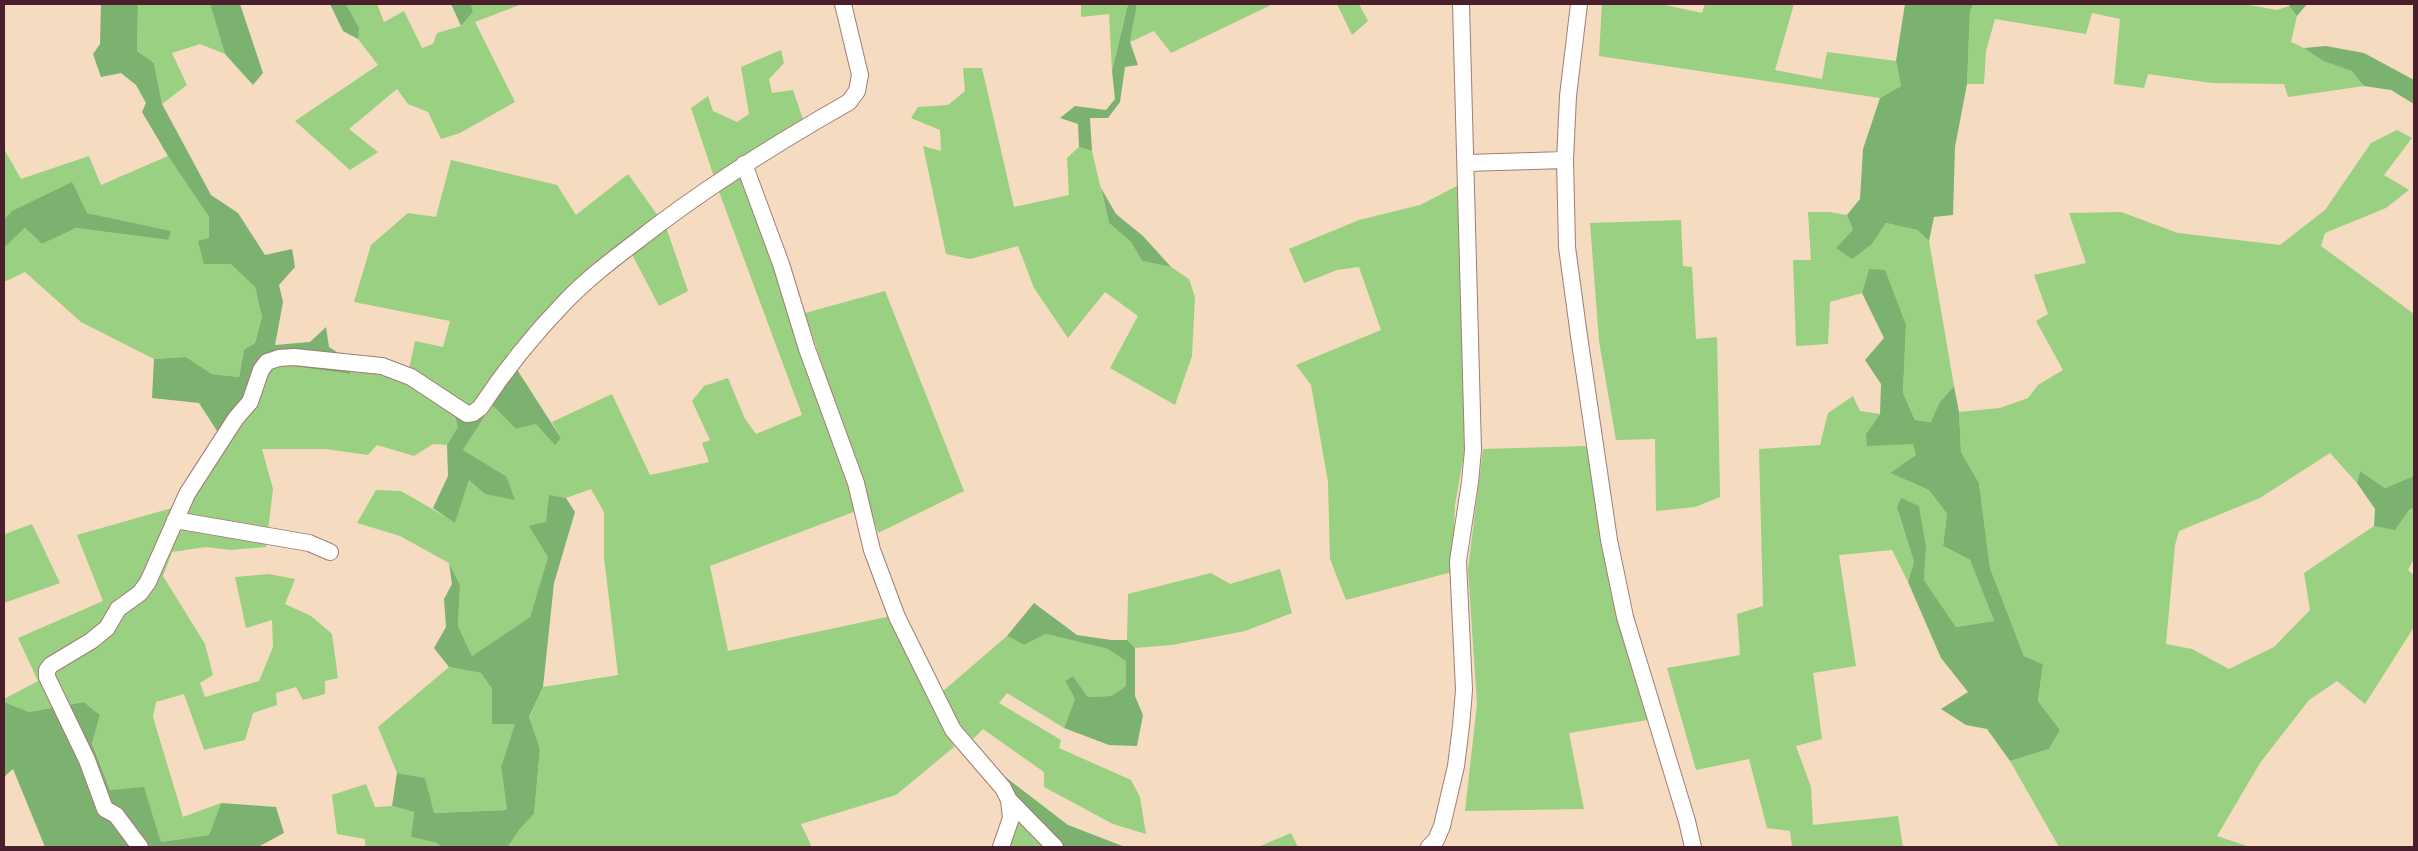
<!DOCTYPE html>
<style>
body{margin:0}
#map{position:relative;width:2418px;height:851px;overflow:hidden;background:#f5dbbf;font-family:Cardo,serif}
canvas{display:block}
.frame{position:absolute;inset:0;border:5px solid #4a1f2b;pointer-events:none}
</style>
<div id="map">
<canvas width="2418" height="851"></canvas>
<div class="frame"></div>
</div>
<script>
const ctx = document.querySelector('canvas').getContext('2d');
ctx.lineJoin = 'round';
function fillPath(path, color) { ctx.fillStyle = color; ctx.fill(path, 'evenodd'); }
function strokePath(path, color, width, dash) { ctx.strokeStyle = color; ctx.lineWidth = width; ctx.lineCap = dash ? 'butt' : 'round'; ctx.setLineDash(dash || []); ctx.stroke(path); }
fillPath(new Path2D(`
 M 138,4 L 210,4 L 225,54 L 200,44 L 172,53 L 187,85 L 162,104 L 154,63 L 137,51 Z
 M 346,4 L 377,4 L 384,22 L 404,11 L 422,48 L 433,44 L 437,33 L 461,26 L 473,12 L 471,4 L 522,4 L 475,22 L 515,102 L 460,133 L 441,139 L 428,112 L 408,104 L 397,89 L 349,129 L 378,152 L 350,170 L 295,121 L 378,65 L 358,39 L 358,28 Z
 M 1081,4 L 1128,4 L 1112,71 L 1109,14 L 1081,17 Z
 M 1137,4 L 1273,4 L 1171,53 L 1154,31 L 1130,42 Z
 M 1337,4 L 1359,4 L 1368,21 L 1352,35 Z
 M 1602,4 L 1661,4 L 1702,13 L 1705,4 L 1794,4 L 1775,70 L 1822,79 L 1827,52 L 1896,61 L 1901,86 L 1880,98 L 1599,56 Z
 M 1974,4 L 2243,4 L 2277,10 L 2289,6 L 2297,16 L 2291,42 L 2304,48 L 2323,61 L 2353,71 L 2364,86 L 2288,97 L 2284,84 L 2212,83 L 2148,74 L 2144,88 L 2114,84 L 2120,19 L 2092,13 L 2086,34 L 1995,19 L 1986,51 L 1984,84 L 1967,84 L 1970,11 Z
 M 781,50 L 784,63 L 769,79 L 772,93 L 793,90 L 804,122 L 714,177 L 691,108 L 708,96 L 713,111 L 737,122 L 749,114 L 741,67 Z
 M 963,68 L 982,68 L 1014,207 L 1069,195 L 1067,158 L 1079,147 L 1092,151 L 1109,223 L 1131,242 L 1142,261 L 1171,267 L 1189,279 L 1195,297 L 1192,356 L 1175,405 L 1110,368 L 1138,316 L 1105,292 L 1068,338 L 1034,288 L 1018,246 L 970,259 L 946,254 L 923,146 L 941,151 L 940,130 L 911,118 L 918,107 L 948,105 L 965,91 Z
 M 2397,130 L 2412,138 L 2384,175 L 2409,190 L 2386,208 L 2325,233 L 2321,246 L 2414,314 L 2414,476 L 2385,488 L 2360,471 L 2357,483 L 2330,453 L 2260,498 L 2179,531 L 2175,545 L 2166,644 L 2192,649 L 2229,669 L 2274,647 L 2310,610 L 2304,573 L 2374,526 L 2395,529 L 2409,510 L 2414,508 L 2414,559 L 2408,570 L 2414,575 L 2414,627 L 2365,704 L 2337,681 L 2309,700 L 2260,763 L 2217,836 L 2250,847 L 2059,847 L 2010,761 L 2049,749 L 2060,730 L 2038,701 L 2043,664 L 2024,656 L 1990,568 L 1979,483 L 1961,452 L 1959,412 L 2000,408 L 2028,398 L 2038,385 L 2063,370 L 2036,321 L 2048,314 L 2034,275 L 2086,263 L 2069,213 L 2121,212 L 2178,233 L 2280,245 L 2325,210 L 2371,143 Z
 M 4,149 L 21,179 L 89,156 L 101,185 L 168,156 L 209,217 L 209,238 L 231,263 L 255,287 L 262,317 L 255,343 L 244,351 L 239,377 L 212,374 L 186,357 L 154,359 L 81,322 L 25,272 L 4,282 L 4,248 L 25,228 L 42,244 L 76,228 L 167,240 L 170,231 L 87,213 L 11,212 L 4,219 Z
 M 451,160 L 557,185 L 576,215 L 628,174 L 666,227 L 688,291 L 659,306 L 625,241 L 580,281 L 507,354 L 447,445 L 433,444 L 414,456 L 377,445 L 368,455 L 326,449 L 262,449 L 273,489 L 266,547 L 230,550 L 206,547 L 172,552 L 163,576 L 205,644 L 213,675 L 200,683 L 205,697 L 259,681 L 273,647 L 272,620 L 246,628 L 235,577 L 269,574 L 295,579 L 285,604 L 311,616 L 332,634 L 338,678 L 325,681 L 325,694 L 303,700 L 296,687 L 276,693 L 277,705 L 253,713 L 245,740 L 204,750 L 184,694 L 156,702 L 153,717 L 183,817 L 221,803 L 209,835 L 161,842 L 144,788 L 110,790 L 92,742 L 100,715 L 84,702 L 29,712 L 4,702 L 4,699 L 38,681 L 18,638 L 103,601 L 77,535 L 172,508 L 219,434 L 256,371 L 283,365 L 349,374 L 348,359 L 409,370 L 415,341 L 443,347 L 450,321 L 354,302 L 371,245 L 408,213 L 436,217 Z
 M 744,174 L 859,510 L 710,566 L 728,651 L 891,616 L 954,747 L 896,795 L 801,824 L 811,845 L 810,847 L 508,847 L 519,830 L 534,814 L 540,749 L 529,718 L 543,687 L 618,675 L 604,557 L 604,512 L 591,489 L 566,498 L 549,496 L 548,557 L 530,617 L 472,656 L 458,626 L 460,585 L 449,563 L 400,536 L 357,523 L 376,490 L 401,491 L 455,522 L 469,480 L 506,476 L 463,450 L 492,405 L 516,429 L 536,424 L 561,438 L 552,422 L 612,394 L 650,475 L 709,462 L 702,443 L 710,440 L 692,401 L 704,386 L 728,378 L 745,419 L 756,434 L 802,415 L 718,189 Z
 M 1459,185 L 1465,448 L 1455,505 L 1452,572 L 1346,600 L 1330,559 L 1328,482 L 1311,385 L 1296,365 L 1381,330 L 1359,267 L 1337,270 L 1304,283 L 1289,249 L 1359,220 L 1420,205 Z
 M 1808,212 L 1829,212 L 1847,215 L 1853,230 L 1872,244 L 1886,223 L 1917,230 L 1929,241 L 1954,386 L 1939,403 L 1931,422 L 1915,420 L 1903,393 L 1906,325 L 1869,270 L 1862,293 L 1830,302 L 1828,344 L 1796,346 L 1793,260 L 1811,260 Z
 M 1681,220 L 1683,266 L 1692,267 L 1696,339 L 1717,337 L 1720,497 L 1695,507 L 1656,511 L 1655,439 L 1616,440 L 1599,341 L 1590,223 Z
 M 885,291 L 964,491 L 878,533 L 805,313 Z
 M 1853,396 L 1860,411 L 1880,414 L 1866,434 L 1913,443 L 1917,455 L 1890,473 L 1929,490 L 1947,514 L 1943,546 L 1970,560 L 1994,621 L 1956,627 L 1924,580 L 1926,548 L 1897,509 L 1914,562 L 1908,582 L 1892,550 L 1839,555 L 1856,666 L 1813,673 L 1822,739 L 1796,746 L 1811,787 L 1813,825 L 1898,816 L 1903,847 L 1792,847 L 1790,831 L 1767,828 L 1749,759 L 1696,770 L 1667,668 L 1740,655 L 1737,614 L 1763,606 L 1759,449 L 1820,445 L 1828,413 Z
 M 1587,446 L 1648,720 L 1569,733 L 1584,809 L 1465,811 L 1477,704 L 1468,569 L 1483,449 Z
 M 32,524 L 60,583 L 4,603 L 4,531 L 5,534 Z
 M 1280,569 L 1292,613 L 1245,631 L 1172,645 L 1135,648 L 1127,640 L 1128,594 L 1211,573 L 1230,584 Z
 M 1046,634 L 1108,649 L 1126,660 L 1126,686 L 1111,696 L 1088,697 L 1073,676 L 1065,681 L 1075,699 L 1064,728 L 1007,693 L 999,703 L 1061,740 L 1059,748 L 1131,780 L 1140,797 L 1146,834 L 1113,824 L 1044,787 L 1044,772 L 983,729 L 973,739 L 957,721 L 942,692 L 1007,636 L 1024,645 Z
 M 449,667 L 481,673 L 492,689 L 492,723 L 516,723 L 501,767 L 507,810 L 433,813 L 425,778 L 397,773 L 378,727 Z
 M 366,784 L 375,807 L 392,806 L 414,812 L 411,837 L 437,843 L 441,847 L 365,847 L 365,839 L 337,834 L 332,795 Z
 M 1019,817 L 1054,847 L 1008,847 Z
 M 1291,833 L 1298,847 L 1258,847 Z`), '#9ad081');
fillPath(new Path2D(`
 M 101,4 L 138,4 L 137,51 L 154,63 L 162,104 L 211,195 L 238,213 L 265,255 L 292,249 L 295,267 L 279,285 L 283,302 L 275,345 L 310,342 L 326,327 L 329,347 L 348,359 L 350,374 L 283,365 L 256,371 L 245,399 L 219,434 L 199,403 L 152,398 L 154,359 L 186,357 L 212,374 L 239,377 L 244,350 L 255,343 L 262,317 L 255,287 L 231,264 L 204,264 L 198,241 L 209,238 L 209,217 L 168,156 L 142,112 L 146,103 L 136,85 L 121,73 L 101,77 L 93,54 L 100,44 Z
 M 210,4 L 240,4 L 263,73 L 253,85 L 225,54 Z
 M 330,4 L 346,4 L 359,28 L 358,39 L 343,31 Z
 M 451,4 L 471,4 L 473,12 L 461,26 Z
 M 1128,4 L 1137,4 L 1130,42 L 1138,65 L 1125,67 L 1120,102 L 1108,118 L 1090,118 L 1092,151 L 1079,147 L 1078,124 L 1060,118 L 1075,106 L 1106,110 L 1115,99 L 1112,71 Z
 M 1905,4 L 1974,4 L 1970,11 L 1967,84 L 1955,147 L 1953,215 L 1934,217 L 1929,241 L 1917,230 L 1886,223 L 1872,244 L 1852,259 L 1836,248 L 1853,230 L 1847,215 L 1860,199 L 1863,149 L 1880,98 L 1901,86 L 1896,61 Z
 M 2290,4 L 2307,4 L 2297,16 L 2289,6 Z
 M 2326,46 L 2364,53 L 2414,80 L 2414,104 L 2391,90 L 2364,86 L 2352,71 L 2323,61 L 2304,48 Z
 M 72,182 L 87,213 L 171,231 L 168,240 L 76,228 L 42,244 L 25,228 L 4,248 L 4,219 L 12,211 Z
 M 1101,188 L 1116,214 L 1143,236 L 1171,267 L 1142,261 L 1131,242 L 1109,223 Z
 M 1869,269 L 1885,270 L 1906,325 L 1903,393 L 1915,420 L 1931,422 L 1939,403 L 1954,386 L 1959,412 L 1961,452 L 1979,483 L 1990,568 L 2024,656 L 2043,664 L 2038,701 L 2060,730 L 2049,749 L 2010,761 L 1987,729 L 1966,725 L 1941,709 L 1968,692 L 1941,658 L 1908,582 L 1914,562 L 1897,508 L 1901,498 L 1919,506 L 1926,548 L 1924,580 L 1956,627 L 1994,621 L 1970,560 L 1943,546 L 1947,514 L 1929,490 L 1890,473 L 1916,455 L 1913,444 L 1867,446 L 1866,434 L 1880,414 L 1881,384 L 1865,360 L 1884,338 L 1862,293 Z
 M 507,354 L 561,438 L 555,445 L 536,424 L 516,429 L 492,405 L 463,450 L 506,476 L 515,500 L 485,494 L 469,480 L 455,523 L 433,508 L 448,476 L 447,445 L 458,427 L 453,408 L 473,408 Z
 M 2360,471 L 2385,488 L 2414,476 L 2414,508 L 2409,510 L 2395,530 L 2374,526 L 2375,509 L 2357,483 Z
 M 549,495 L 566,498 L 575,512 L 554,583 L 543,687 L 529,717 L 540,749 L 534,814 L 519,830 L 508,847 L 441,847 L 437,843 L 411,837 L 414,812 L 392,806 L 397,773 L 425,778 L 434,813 L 507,810 L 501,767 L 515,724 L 492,724 L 492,689 L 481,673 L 449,667 L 434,648 L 446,627 L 444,599 L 452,584 L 449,563 L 460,585 L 458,626 L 472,656 L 530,617 L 548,557 L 529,526 L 546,522 Z
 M 1034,603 L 1077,635 L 1111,640 L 1127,640 L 1135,648 L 1135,696 L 1143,715 L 1137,746 L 1109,745 L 1064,728 L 1075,699 L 1065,681 L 1073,676 L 1088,697 L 1111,696 L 1126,686 L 1126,661 L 1108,649 L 1046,634 L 1024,645 L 1007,636 Z
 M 4,702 L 29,712 L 84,702 L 100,715 L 92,743 L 110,790 L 144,787 L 161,842 L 209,835 L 221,803 L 276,807 L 284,833 L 258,847 L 45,847 L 13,769 L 4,777 Z
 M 1004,776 L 1068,825 L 1125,847 L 1054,847 L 1018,803 Z`), '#7bb26f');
const minor = new Path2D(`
 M 1579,4 L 1568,96 L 1565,160 L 1567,247 L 1579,336 L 1609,540 L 1625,617 L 1687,821 L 1693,847
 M 1466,163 L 1565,160
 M 744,164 L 781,264 L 807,349 L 856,483 L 872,550 L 897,617 L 953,730 L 1003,788 L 1009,800 L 1011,818 L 1001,847
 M 175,520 L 309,543 L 330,552
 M 1009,800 L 1055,847
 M 140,847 L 116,815 L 105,809 L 87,760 L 47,677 L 47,670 L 51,665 L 91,641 L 107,628 L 118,609 L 140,593 L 148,582 L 187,494 L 236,418 L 250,402 L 261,370 L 267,362 L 279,358 L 294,357 L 382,366 L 411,377 L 467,414 L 473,413 L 480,408 C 505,370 533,335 565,302 C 587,279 612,260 637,241 C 704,188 775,144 849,102 L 857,91 L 860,75 L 843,4
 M 1429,847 L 1436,840 L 1442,826 L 1456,766 L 1461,726 L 1464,690 L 1458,561 L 1470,482 L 1473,450 L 1461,4`);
strokePath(minor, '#a07d75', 18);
strokePath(minor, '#fff', 16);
</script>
